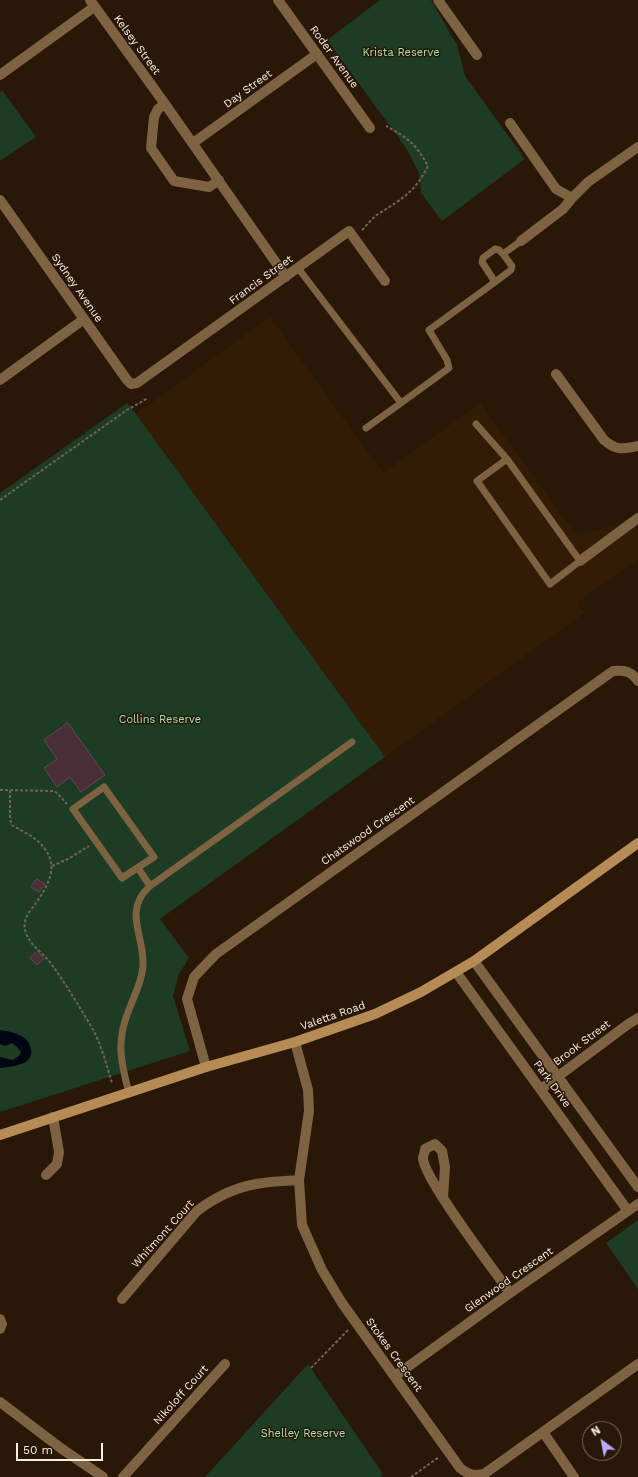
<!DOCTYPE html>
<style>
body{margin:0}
#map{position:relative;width:638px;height:1477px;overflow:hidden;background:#291708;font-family:"Work Sans",sans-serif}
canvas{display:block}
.north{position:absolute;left:582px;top:1421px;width:40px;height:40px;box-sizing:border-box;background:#291708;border:1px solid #7d6d60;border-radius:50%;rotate:328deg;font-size:11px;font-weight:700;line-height:16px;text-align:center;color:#faede3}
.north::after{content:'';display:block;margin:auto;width:14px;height:18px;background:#bcaaf6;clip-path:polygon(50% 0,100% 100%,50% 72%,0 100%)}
.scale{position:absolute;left:16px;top:1443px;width:87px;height:18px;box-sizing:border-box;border:2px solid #faede3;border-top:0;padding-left:5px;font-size:12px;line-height:14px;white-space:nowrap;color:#faede3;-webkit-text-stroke:3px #291708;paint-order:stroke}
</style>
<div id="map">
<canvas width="638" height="1477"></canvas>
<div class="north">N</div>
<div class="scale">50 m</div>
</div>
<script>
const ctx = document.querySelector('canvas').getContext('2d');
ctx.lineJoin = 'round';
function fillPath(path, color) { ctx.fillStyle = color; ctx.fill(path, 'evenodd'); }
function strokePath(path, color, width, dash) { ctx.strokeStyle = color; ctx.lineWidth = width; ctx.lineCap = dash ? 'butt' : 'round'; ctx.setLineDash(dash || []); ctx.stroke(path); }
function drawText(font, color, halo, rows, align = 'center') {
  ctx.font = font + ' "Work Sans",sans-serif'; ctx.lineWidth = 3; ctx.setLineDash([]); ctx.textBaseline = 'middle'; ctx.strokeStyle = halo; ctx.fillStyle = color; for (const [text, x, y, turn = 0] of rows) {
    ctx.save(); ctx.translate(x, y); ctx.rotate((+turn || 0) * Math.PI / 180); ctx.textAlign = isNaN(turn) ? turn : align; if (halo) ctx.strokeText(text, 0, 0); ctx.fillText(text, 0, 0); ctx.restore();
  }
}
fillPath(new Path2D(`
 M 270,317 L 383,473 L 480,403 L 577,536 L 630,520 L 638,530 L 638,559 L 577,603 L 584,613 L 385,757 L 136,414 Z`), '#331c06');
fillPath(new Path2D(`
 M 380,0 L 431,0 L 457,45 L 465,76 L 525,159 L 442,221 L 421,193 L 419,173 L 406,148 L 327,40 Z
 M 2,90 L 36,137 L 0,161 L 0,92 Z
 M 127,403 L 136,414 L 385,757 L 160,919 L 189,958 L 179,974 L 173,996 L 190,1051 L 0,1112 L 0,493 Z
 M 638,1220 L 638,1289 L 606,1243 Z
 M 308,1364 L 383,1474 L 380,1477 L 205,1477 Z`), '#1d3c23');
fillPath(new Path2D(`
 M 0,1030 C 12,1032 30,1035 31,1050 C 32,1054 30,1059 27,1061 C 20,1066 8,1067 0,1068 L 0,1057 L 13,1060 L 20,1055 L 21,1052 L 17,1047 L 12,1043 L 5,1046 L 0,1044 Z`), '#000613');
const building = new Path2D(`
 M 68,723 L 105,775 L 81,792 L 70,777 L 57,787 L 44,768 L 57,759 L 44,740 Z
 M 37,879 L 45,884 L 39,892 L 31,887 Z
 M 38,951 L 44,959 L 37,965 L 30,958 Z`);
fillPath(building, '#482f38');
strokePath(building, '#624751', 1);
strokePath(new Path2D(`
 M 362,230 C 368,224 373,217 380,213 C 403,198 415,192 428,166 C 416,144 408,138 386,126
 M 0,500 L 127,410 L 148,398
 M 0,790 L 54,791 L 57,793 L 67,804
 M 10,790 L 10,819 L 12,825 C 19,830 28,833 35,839 C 63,861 50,884 33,907 C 28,913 23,921 25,929 C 27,944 44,953 52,965 C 66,984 78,1005 91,1026 C 101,1043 106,1064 112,1083
 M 52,866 L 68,859 L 89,846
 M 311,1368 L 349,1329
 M 411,1477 L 439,1457`), '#736356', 2, [3, 2]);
strokePath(new Path2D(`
 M 298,268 L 401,403 L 449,368 L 447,360 L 429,330 L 495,282 L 482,262 L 483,258 L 495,249 L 499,250 L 503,254 L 521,241
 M 495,282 L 511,270 L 512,266 L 503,254
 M 476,424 L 507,459 L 580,561 L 550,584 L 477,481 L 507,459
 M 366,428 L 401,403
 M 104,787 L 154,857 L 122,878 L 73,809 Z
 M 138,868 L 150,886
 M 129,1093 C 120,1059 116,1040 130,1007 C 135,994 142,981 143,966 C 145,936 122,911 150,886 L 352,742`), '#7e6342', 7);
strokePath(new Path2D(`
 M 90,0 L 165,104 L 286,277
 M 278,0 L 370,128
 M 438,0 L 477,55
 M 0,75 L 94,7
 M 165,104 L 158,109 L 154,117 L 151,148 L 174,181 L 209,187 L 219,180
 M 510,123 L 556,189 L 572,198
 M 193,143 L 317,54
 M 0,200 L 127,380 L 131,384 L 137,383 L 349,231 L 385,281
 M 521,241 L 563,209 L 572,198 L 588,182 L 638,147
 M 556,374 L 604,440 C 617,451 622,449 638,446
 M 0,380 L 84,319
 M 580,561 L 638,518
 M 474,961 L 638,1187
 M 456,972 L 628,1211
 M 295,1042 L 308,1090 L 309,1111 L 299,1180 L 302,1225 L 322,1270 L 342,1303 L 460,1468 C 468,1474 473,1476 484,1474 L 638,1364
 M 206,1067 L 187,999 L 194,977 L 216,954 L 613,671 C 625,670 631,671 638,681
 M 541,1089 L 627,1025 L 638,1018
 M 46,1175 L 57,1164 L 59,1152 L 53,1117
 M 443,1198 L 445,1167 L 442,1151 L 435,1144 L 425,1149 C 425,1152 423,1156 423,1158 C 423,1178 495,1271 510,1293
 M 122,1299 L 197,1211 C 214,1198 234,1188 256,1184 C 270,1181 285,1181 299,1180
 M 0,1319 L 2,1324 L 0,1329
 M 395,1376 L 510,1293 L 638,1204
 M 0,1402 L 62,1449 L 103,1477
 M 543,1432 L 574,1477
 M 123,1477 L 225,1364`), '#7e6342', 10);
strokePath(new Path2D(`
 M 0,1135 L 206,1067 L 295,1042 L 375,1014 L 421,992 L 474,961 L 638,843`), '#b78b55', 10);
drawText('11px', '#faede3', '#291708', [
 ["Kelsey Street",137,45,54],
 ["Roder Avenue",334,57,54],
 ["Day Street",248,89,-36],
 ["Francis Street",261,280,-36],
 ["Sydney Avenue",77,288,55],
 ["Chatswood Crescent",368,831,-35],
 ["Valetta Road",333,1016,-19],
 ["Brook Street",582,1043,-37],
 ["Park Drive",552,1084,54],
 ["Whitmont Court",163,1234,-48],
 ["Glenwood Crescent",509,1280,-35],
 ["Stokes Crescent",394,1355,54],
 ["Nikoloff Court",181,1395,-48]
]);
drawText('11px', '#a5e4ad', '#291708', [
 ["Krista Reserve",401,53],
 ["Collins Reserve",160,720],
 ["Shelley Reserve",303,1434]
]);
</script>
